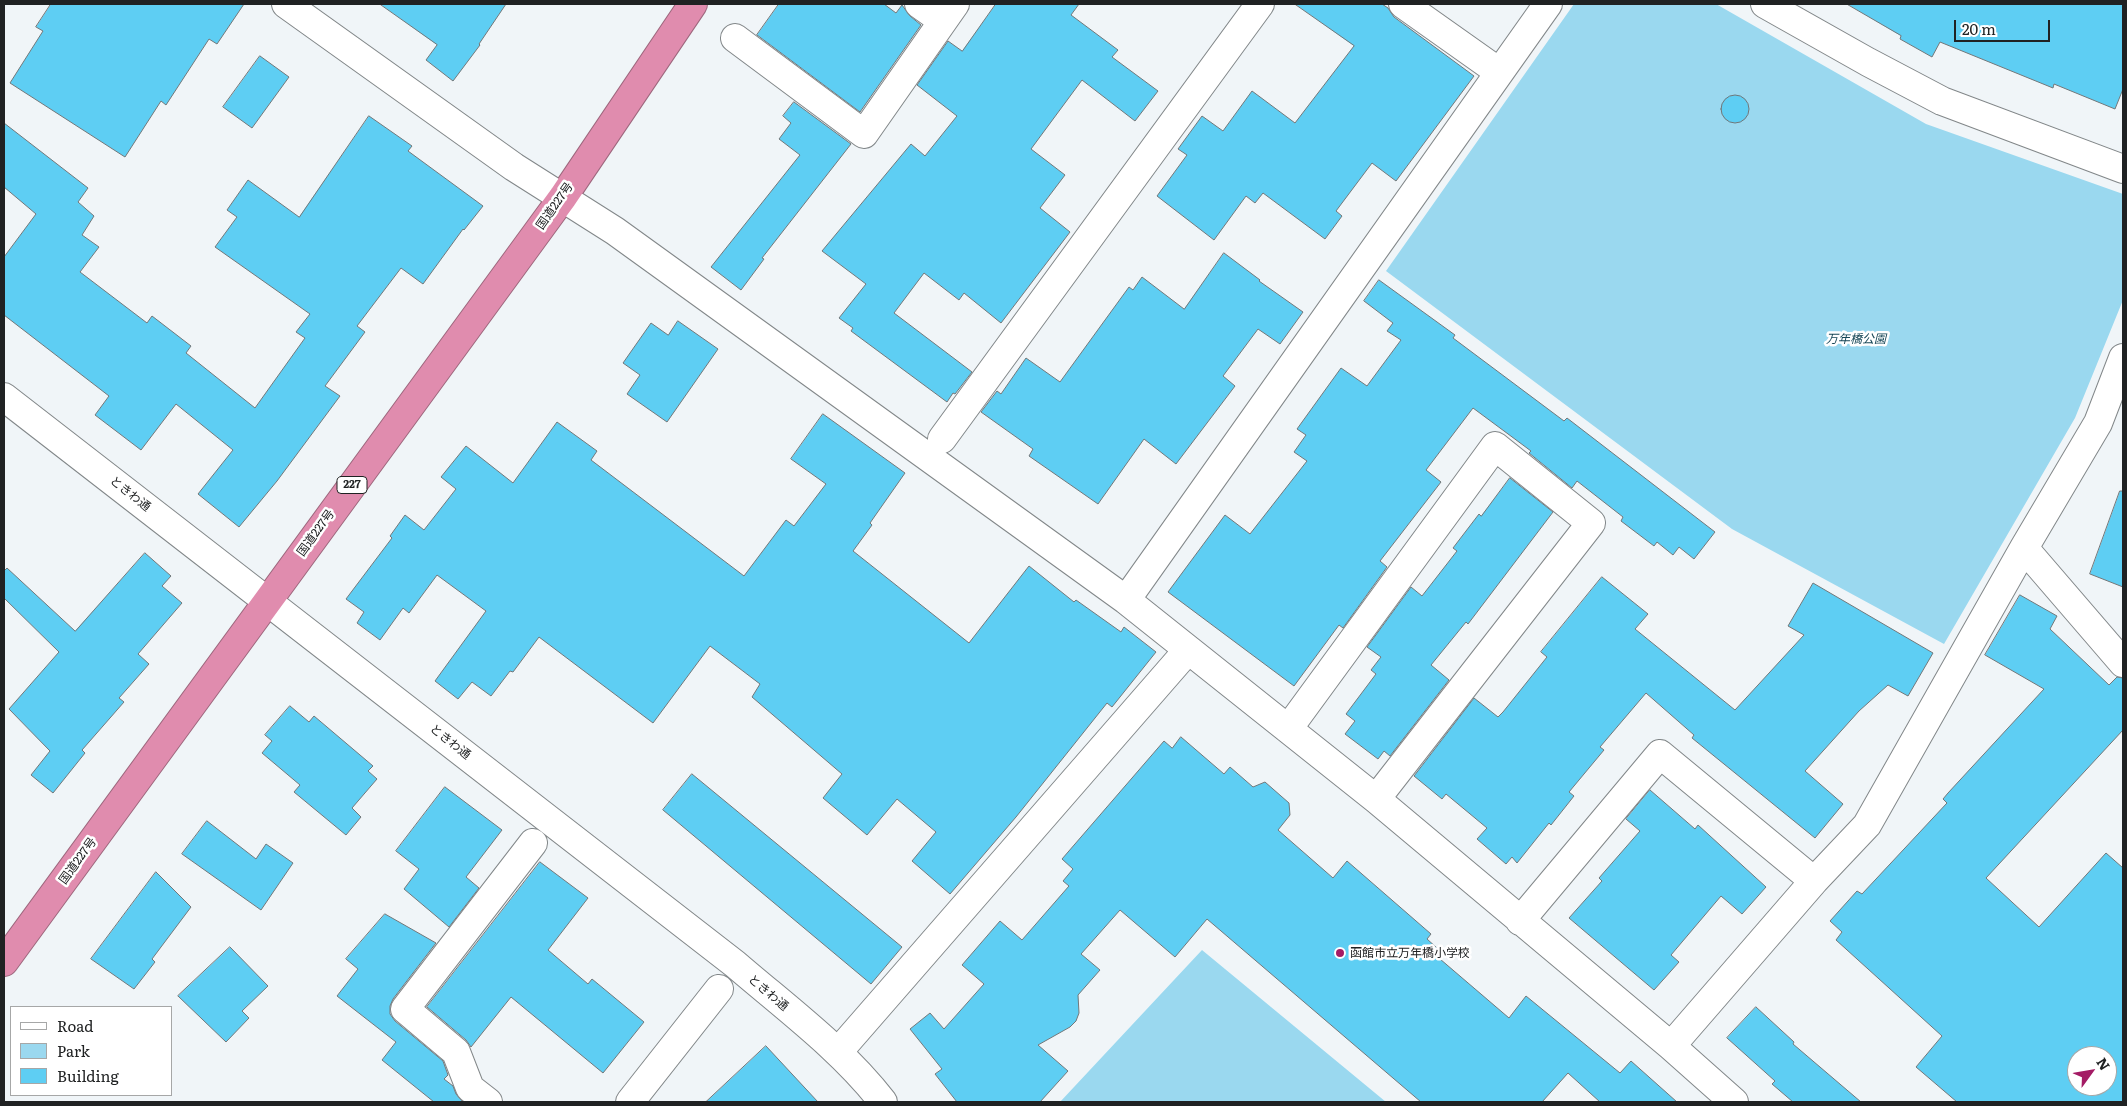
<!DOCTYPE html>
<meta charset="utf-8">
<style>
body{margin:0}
#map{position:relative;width:2127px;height:1106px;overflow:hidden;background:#f0f5f8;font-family:Literata,serif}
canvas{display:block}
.frame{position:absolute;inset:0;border:5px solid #202223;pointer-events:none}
.legend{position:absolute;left:10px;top:1006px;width:162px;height:90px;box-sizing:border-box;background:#fff;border:1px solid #a6a7a7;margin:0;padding:6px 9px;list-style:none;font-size:15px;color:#202223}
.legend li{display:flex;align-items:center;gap:10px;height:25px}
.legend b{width:25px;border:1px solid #a6a7a7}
.north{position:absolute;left:2067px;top:1046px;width:50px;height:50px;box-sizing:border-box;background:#fff;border:1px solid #a6a7a7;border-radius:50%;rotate:58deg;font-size:14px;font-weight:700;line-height:20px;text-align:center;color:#202223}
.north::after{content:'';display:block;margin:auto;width:18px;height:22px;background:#a41c65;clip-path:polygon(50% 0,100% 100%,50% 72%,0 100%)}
.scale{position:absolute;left:1954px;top:20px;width:96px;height:22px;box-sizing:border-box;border:2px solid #202223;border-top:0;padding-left:6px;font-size:15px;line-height:18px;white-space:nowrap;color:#202223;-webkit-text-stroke:4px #fff;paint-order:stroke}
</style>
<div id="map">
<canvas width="2127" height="1106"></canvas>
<div class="frame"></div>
<ul class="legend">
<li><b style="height:6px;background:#fff"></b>Road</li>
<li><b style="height:14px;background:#9ad8ef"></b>Park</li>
<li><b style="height:14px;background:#5ecef3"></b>Building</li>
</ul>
<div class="north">N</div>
<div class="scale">20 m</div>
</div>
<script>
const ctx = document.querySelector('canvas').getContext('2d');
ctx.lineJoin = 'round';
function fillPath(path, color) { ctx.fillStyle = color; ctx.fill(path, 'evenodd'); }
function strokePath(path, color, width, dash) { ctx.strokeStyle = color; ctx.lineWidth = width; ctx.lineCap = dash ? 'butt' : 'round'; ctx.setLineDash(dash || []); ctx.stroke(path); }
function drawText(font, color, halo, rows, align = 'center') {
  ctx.font = font + ' Literata,"Noto Sans JP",serif'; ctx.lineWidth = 5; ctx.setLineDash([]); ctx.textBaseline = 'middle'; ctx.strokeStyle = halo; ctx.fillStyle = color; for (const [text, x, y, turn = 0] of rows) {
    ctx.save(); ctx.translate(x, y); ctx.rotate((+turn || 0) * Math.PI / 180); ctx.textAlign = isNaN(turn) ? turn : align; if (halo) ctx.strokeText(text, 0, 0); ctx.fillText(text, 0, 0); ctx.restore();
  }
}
fillPath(new Path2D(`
 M 1574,4 L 1716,4 L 1926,124 L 2123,194 L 2123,300 L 2075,418 L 1944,644 L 1732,529 L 1386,271 Z
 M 1202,950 L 1386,1102 L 1060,1102 Z`), '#9ad8ef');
const building = new Path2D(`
 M 51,4 L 244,4 L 217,44 L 209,39 L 166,105 L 161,101 L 125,157 L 10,83 L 43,31 L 36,27 Z
 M 380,4 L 506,4 L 479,44 L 480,45 L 453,81 L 426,60 L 437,45 Z
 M 779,4 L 884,4 L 896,13 L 902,5 L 910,16 L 921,25 L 860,112 L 757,35 Z
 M 996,4 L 1079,4 L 1071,15 L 1118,50 L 1112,57 L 1158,91 L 1135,121 L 1082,80 L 1031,149 L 1065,175 L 1040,208 L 1070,232 L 1001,323 L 964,293 L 959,300 L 924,273 L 894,313 L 972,372 L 955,394 L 953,393 L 947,402 L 851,331 L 853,328 L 839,318 L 866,284 L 822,251 L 911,144 L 925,156 L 957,116 L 917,85 L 948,41 L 962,51 Z
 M 1295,4 L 1382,4 L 1388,8 L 1394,17 L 1474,76 L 1396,181 L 1372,163 L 1336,211 L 1342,216 L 1325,239 L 1263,193 L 1255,203 L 1246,196 L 1214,240 L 1157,196 L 1187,155 L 1178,149 L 1202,116 L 1223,131 L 1252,91 L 1295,123 L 1354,46 Z
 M 1847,4 L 2123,4 L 2123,89 L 2115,109 L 2054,84 L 2053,88 L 1940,42 L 1932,57 L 1900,39 L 1901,36 Z
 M 260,56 L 289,77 L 252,128 L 223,107 Z
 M1721 109a14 14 0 1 1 28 0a14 14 0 1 1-28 0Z
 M 794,102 L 851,144 L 762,258 L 764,259 L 741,290 L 711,267 L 800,155 L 779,139 L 791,123 L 783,116 Z
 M 369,116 L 412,146 L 408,151 L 483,206 L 464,230 L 463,229 L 423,284 L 401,268 L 357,326 L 365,332 L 325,386 L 340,396 L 277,481 L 239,527 L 198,494 L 233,450 L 176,404 L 141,450 L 95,415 L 109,396 L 4,315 L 4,257 L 36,214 L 4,187 L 4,123 L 88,188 L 78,202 L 94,216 L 82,235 L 99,247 L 80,272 L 147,323 L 152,316 L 191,346 L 186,353 L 255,408 L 305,338 L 296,332 L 310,314 L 215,247 L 237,217 L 227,210 L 248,180 L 299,217 Z
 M 1224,253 L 1260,280 L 1259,281 L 1303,312 L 1280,344 L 1258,329 L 1223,376 L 1235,386 L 1176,464 L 1144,439 L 1098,504 L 1029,456 L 1033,449 L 981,412 L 997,391 L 1001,394 L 1026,358 L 1060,382 L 1129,287 L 1133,290 L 1142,277 L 1184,309 Z
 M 1379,280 L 1455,335 L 1453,338 L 1564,421 L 1567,418 L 1715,532 L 1694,559 L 1679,547 L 1673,555 L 1657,542 L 1654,546 L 1621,521 L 1623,517 L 1577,481 L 1572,488 L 1529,453 L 1531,451 L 1473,408 L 1426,470 L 1441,482 L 1380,561 L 1387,567 L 1343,628 L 1339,625 L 1294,686 L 1168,592 L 1225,515 L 1250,534 L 1307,461 L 1294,452 L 1306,435 L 1297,429 L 1341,368 L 1367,386 L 1401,340 L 1387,331 L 1393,323 L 1364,301 Z
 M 678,321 L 718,349 L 667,422 L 627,394 L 640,375 L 623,363 L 651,323 L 668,335 Z
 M 823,414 L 905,473 L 870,523 L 872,525 L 853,551 L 969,643 L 1029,566 L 1074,602 L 1076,600 L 1121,632 L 1124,627 L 1156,652 L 1112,707 L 1107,703 L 1016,817 L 950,894 L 912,861 L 936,832 L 897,799 L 867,835 L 823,798 L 842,774 L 752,697 L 760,684 L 710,646 L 653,723 L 539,637 L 513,672 L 510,671 L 491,696 L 472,682 L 458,699 L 435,681 L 486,611 L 437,575 L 409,613 L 403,608 L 380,640 L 357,623 L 364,612 L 346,599 L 392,538 L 390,536 L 405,515 L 424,530 L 456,489 L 441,477 L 466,446 L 513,483 L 557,422 L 597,451 L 591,460 L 744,576 L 786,520 L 794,526 L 826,484 L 791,459 Z
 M 1510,478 L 1553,512 L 1468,624 L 1466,622 L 1431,665 L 1449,680 L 1390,756 L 1384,751 L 1378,759 L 1345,734 L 1355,721 L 1346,714 L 1376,674 L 1371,670 L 1381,657 L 1367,647 L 1411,587 L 1422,596 L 1457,551 L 1453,548 L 1479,514 L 1481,516 Z
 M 2120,491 L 2123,491 L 2123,587 L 2090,574 Z
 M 145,553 L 171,576 L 162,586 L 182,603 L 138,654 L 149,664 L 119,698 L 124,702 L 82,750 L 85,753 L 53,793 L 31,775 L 50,751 L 9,709 L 59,652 L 4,598 L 4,571 L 7,568 L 75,631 Z
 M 1602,577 L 1648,614 L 1635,629 L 1735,710 L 1804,635 L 1788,626 L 1813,583 L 1933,653 L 1908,696 L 1888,685 L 1859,711 L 1805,771 L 1843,804 L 1815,838 L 1692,738 L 1694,735 L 1646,693 L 1600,747 L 1604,750 L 1569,792 L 1574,796 L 1551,825 L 1549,823 L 1517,863 L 1512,857 L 1506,864 L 1477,839 L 1487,828 L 1446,794 L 1442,799 L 1414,776 L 1474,698 L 1498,717 L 1503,712 L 1547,657 L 1541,652 Z
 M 2020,595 L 2057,616 L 2050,629 L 2109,685 L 2117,677 L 2123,678 L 2123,730 L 1986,878 L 2039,927 L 2106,853 L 2123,868 L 2123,1102 L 1957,1102 L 1916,1067 L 1942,1036 L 1836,940 L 1842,932 L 1830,921 L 1857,891 L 1862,894 L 1947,803 L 1943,799 L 1948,793 L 2044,689 L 1985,655 ZM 2077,1056 L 2107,1056 L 2107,1086 L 2077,1086 Z
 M 290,706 L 309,722 L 314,716 L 373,766 L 368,771 L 377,779 L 352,808 L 361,817 L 346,835 L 294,792 L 300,785 L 262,753 L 272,741 L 265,735 Z
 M 1181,737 L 1224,774 L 1230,767 L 1253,787 L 1265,782 L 1289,803 L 1290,815 L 1278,830 L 1333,878 L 1347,861 L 1431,934 L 1427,939 L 1437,948 L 1433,953 L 1509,1018 L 1526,996 L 1620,1073 L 1631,1061 L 1677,1102 L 1600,1102 L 1568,1073 L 1542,1102 L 1421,1102 L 1207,919 L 1175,957 L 1120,910 L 1081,954 L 1100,970 L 1078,995 L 1079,1013 L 1076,1021 L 1070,1027 L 1038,1045 L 1068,1071 L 1040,1102 L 957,1102 L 935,1074 L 942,1069 L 910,1029 L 930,1013 L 944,1029 L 984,984 L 962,965 L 1000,921 L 1022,940 L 1069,886 L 1063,881 L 1073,869 L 1062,859 L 1164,741 L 1172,748 Z
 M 692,774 L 902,947 L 871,984 L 663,810 Z
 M 445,787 L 502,830 L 466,877 L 479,888 L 449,927 L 404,889 L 419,869 L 396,851 Z
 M 1650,790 L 1695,829 L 1698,825 L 1766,887 L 1742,914 L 1721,896 L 1671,955 L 1679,962 L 1654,990 L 1569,918 L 1602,881 L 1599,878 L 1640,831 L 1626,819 Z
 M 207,821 L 256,859 L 266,844 L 293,863 L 261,910 L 182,854 Z
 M 540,862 L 588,898 L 548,950 L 588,984 L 592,979 L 644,1022 L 603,1073 L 511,997 L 471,1047 L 466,1040 L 427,1007 Z
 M 156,872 L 191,907 L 152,959 L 155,962 L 134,989 L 91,959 Z
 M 385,914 L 436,943 L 393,999 L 390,1006 L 390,1014 L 395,1021 L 443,1061 L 448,1075 L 444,1079 L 453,1086 L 456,1094 L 463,1102 L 434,1102 L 382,1060 L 396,1042 L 337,996 L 358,969 L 346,959 Z
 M 230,947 L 268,986 L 242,1011 L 249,1018 L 226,1042 L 178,996 Z
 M 1756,1007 L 1794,1042 L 1793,1044 L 1861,1102 L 1793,1102 L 1772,1084 L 1775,1081 L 1727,1038 Z
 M 766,1046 L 818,1102 L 706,1102 Z`);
fillPath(building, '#5ecef3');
strokePath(building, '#727779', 1);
const minor = new Path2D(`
 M 286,4 L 514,167 L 615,231 L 1126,600 L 1376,799 L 1671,1046 L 1734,1102
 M 919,4 L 943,21
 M 1403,4 L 1499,72
 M 1765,4 L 1868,62 L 1942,101 L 2123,169
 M 735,38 L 864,134 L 955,4
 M 2123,358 L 2098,423 L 2024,548 L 2123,663
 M 4,397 L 735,964 C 786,1008 842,1049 883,1102
 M 942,439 L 1260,4
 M 1126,600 L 1548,4
 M 1288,729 L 1495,446 L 1591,523 L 1376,799
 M 1520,921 L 1660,754 L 1814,881
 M 1671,1046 L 1814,881 L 1867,825 L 2024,548
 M 838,1052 L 1188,650
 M 488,1102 L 470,1088 L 456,1052 L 405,1009 L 533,843
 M 630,1102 L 719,989`);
const highway = new Path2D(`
 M 4,962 L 563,197 L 693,4`);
strokePath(minor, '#828789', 30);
strokePath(highway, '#9d677d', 30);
strokePath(minor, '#fff', 28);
strokePath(highway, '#e08cae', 28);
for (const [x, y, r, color] of [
 [1340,953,5,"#a41c65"]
]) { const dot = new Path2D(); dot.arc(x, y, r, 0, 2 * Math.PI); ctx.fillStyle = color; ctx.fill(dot); strokePath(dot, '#fff', 2); }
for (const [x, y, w] of [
 [352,485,30]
]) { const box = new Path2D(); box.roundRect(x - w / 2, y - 8.5, w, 17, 4); ctx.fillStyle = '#fff'; ctx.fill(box); strokePath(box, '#202223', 1); }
drawText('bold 11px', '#202223', null, [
 ["227",352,485]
]);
drawText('12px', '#202223', '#fff', [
 ["国道227号",555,206,-55],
 ["ときわ通",130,494,38],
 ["国道227号",316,533,-54],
 ["ときわ通",450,742,38],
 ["国道227号",78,861,-54],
 ["ときわ通",768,993,40]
]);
drawText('italic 12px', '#164656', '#fff', [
 ["万年橋公園",1856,339]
]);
drawText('12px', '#202223', '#fff', [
 ["函館市立万年橋小学校",1350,953]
], 'left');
</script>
